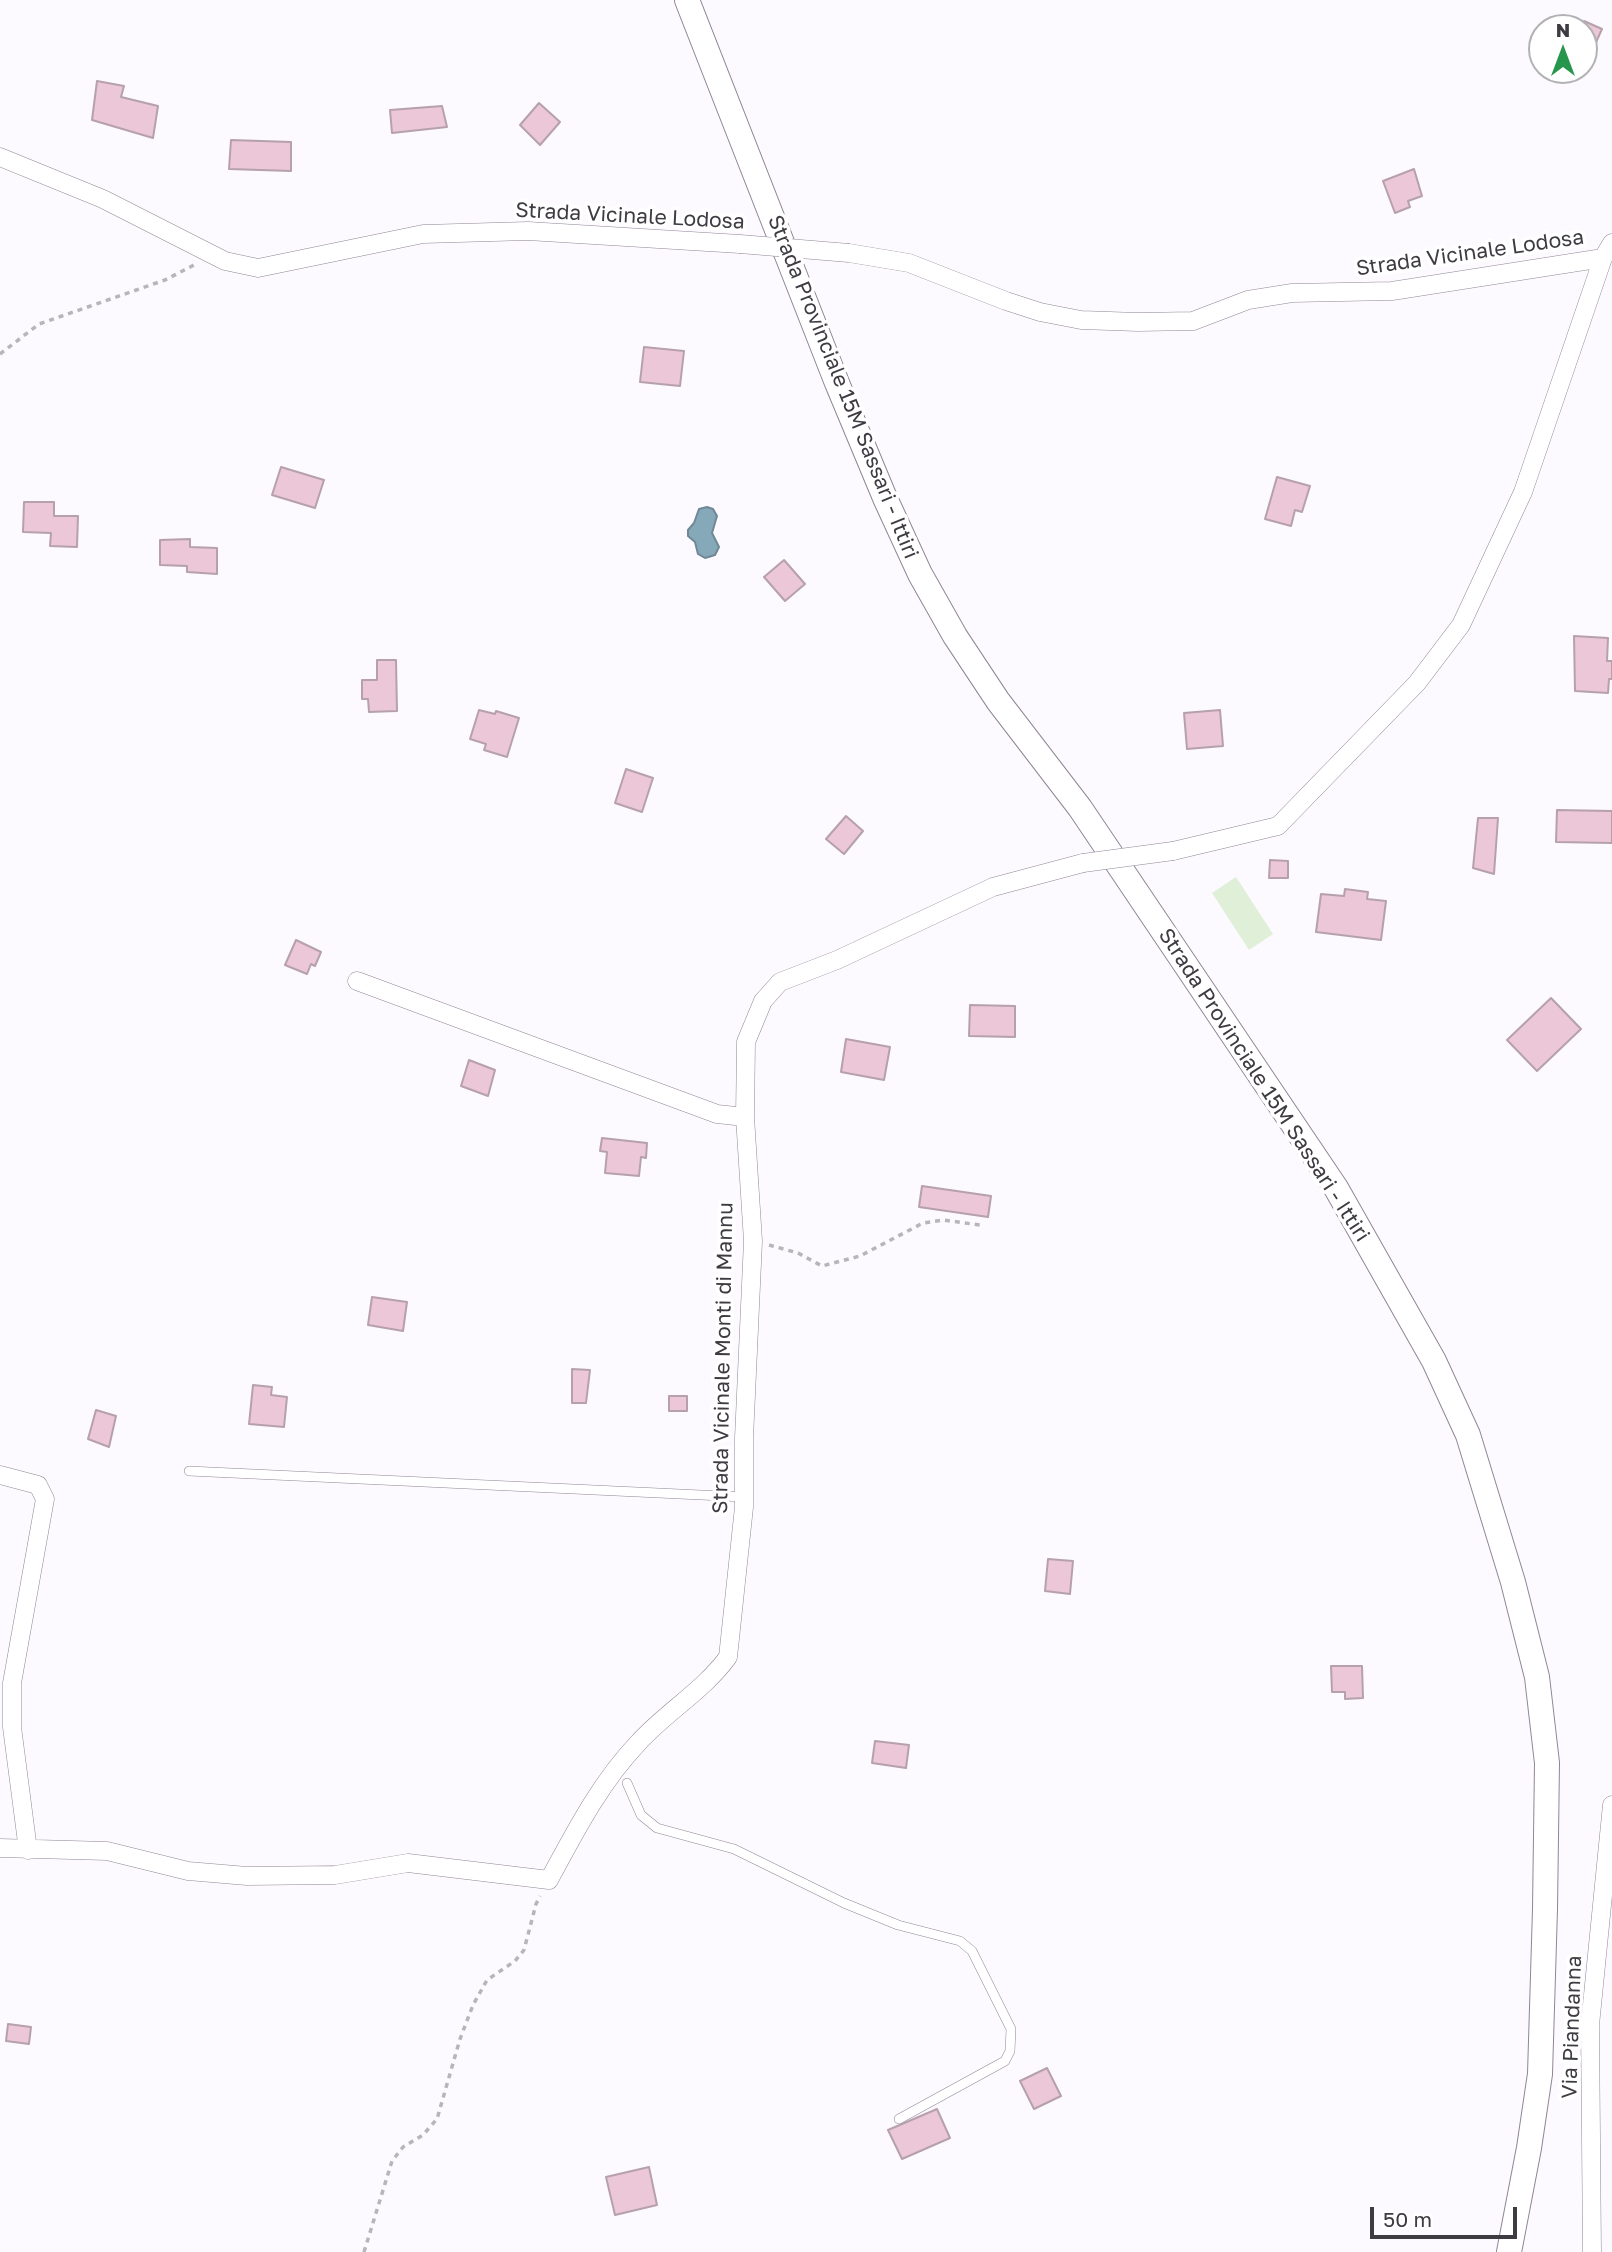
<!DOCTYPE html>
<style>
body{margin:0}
#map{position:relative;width:1612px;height:2252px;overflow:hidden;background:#fcfafe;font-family:"Golos Text",sans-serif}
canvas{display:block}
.north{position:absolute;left:1528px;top:14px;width:70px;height:70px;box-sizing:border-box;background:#fff;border:2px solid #b2b1b3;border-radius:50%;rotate:0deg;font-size:19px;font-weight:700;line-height:28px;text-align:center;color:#3f3b42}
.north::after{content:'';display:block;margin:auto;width:24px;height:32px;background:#28954d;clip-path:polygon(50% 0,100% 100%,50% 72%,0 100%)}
.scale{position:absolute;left:1370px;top:2207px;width:147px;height:32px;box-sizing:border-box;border:4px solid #3f3b42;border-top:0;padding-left:9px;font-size:21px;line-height:24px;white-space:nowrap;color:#3f3b42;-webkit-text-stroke:5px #fff;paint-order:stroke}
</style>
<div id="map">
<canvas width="1612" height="2252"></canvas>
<div class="north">N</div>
<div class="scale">50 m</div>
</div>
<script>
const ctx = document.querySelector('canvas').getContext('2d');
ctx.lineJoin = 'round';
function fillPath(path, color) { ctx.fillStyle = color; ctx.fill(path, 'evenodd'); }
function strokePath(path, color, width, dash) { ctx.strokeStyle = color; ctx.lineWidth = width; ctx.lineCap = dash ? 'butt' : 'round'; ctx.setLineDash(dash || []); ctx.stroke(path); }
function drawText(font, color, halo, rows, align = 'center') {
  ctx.font = font + ' "Golos Text",sans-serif'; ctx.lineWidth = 7; ctx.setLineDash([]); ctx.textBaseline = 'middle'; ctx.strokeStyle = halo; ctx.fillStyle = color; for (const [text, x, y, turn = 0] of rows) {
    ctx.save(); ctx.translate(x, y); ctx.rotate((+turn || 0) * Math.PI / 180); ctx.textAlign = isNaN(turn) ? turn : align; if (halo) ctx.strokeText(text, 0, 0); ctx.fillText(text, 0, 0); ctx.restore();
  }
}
fillPath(new Path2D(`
 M 1236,877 L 1273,934 L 1249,950 L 1212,893 Z`), '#dfefd8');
const water = new Path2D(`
 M 707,507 L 713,509 L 717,516 L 712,533 L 719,547 L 715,555 L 705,558 L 698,554 L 695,542 L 688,536 L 688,530 L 694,523 L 699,509 Z`);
fillPath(water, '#85a9b9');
strokePath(water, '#708895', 2);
const building = new Path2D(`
 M 1584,21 L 1602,29 L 1584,69 Z
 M 97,81 L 124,86 L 121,97 L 158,106 L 153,138 L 92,120 Z
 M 539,103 L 560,122 L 540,145 L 520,125 Z
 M 442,106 L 447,127 L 392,133 L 390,110 Z
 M 231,140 L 291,142 L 291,171 L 229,169 Z
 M 1414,169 L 1422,196 L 1408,201 L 1410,207 L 1395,213 L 1383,181 Z
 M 644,347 L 684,351 L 680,386 L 640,382 Z
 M 281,467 L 324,480 L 315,508 L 272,495 Z
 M 1277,477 L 1310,486 L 1302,512 L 1295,510 L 1291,526 L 1265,519 Z
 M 24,502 L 54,502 L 54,516 L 78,516 L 77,547 L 50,546 L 51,533 L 23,532 Z
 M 190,539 L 190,547 L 217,548 L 217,574 L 187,572 L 187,566 L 160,565 L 160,540 Z
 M 784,560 L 805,584 L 785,601 L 764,577 Z
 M 1574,636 L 1608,638 L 1607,661 L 1612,661 L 1612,679 L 1609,679 L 1608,693 L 1575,691 Z
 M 377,660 L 396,660 L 397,711 L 369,712 L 368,699 L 362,699 L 362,680 L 377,680 Z
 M 479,710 L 495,714 L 496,711 L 519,718 L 507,757 L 484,750 L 486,744 L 470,739 Z
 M 1220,710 L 1223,746 L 1187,749 L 1184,713 Z
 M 626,769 L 653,778 L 642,812 L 615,803 Z
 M 1557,810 L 1612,811 L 1612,843 L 1556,842 Z
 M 846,816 L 863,831 L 844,854 L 826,839 Z
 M 1478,818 L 1498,818 L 1494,874 L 1473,868 Z
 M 1270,860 L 1288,861 L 1288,878 L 1269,878 Z
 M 1345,889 L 1368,892 L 1367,899 L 1386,901 L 1381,940 L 1316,932 L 1321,894 L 1344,896 Z
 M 296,940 L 321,952 L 315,966 L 311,964 L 307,974 L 285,965 Z
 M 1551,998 L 1581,1029 L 1537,1071 L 1507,1040 Z
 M 970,1005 L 1015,1006 L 1015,1037 L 969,1036 Z
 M 846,1039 L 890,1047 L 884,1080 L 841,1072 Z
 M 469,1060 L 495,1070 L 488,1096 L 461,1086 Z
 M 602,1138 L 647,1143 L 646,1158 L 641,1157 L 639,1176 L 605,1173 L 607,1152 L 600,1151 Z
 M 922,1186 L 991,1196 L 988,1217 L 919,1207 Z
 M 372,1297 L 407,1302 L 403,1331 L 368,1325 Z
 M 572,1369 L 590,1370 L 586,1403 L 572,1403 Z
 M 253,1385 L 272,1387 L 271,1395 L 287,1397 L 284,1427 L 249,1424 Z
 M 669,1396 L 687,1396 L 687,1411 L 669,1411 Z
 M 96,1410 L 116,1416 L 109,1447 L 88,1439 Z
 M 1048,1559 L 1073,1561 L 1070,1594 L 1045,1591 Z
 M 1331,1666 L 1362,1666 L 1363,1698 L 1345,1699 L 1345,1692 L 1332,1692 Z
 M 875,1741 L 909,1745 L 906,1768 L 872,1763 Z
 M 8,2024 L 31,2027 L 29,2044 L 6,2041 Z
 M 1047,2068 L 1061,2096 L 1034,2109 L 1020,2081 Z
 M 937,2109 L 950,2138 L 902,2159 L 888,2130 Z
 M 649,2167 L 657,2205 L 615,2215 L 606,2177 Z`);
fillPath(building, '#ebc7d7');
strokePath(building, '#b6a1aa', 2);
const lane = new Path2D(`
 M 189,1471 L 744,1497
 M 627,1783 L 641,1815 L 657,1828 L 734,1849 L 844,1903 L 898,1925 L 960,1941 L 972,1951 L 1011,2029 L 1010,2051 L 1005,2061 L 899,2119`);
const street = new Path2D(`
 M 0,157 L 103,199 L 225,261 L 258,268 L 423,234 L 528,231 L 740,244
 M 849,253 L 909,263 L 1006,301 L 1040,312 L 1081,320 L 1138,322 L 1193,321 L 1248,300 L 1292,293 L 1392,291 L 1603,258
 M 1173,851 L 1278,826 L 1417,683 L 1461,625 L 1523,492 L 1603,258 L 1612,243
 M 357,981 L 717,1114 L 745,1117
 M 0,1475 L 38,1485 L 45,1499 L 12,1683 L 12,1727 L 28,1850
 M 0,1848 L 107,1851 L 188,1871 L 247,1876 L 335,1875 L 408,1863 L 549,1880 C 575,1832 600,1783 638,1743 C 666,1712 703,1691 728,1657 L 744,1507 L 744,1438 L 753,1241 L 745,1117 L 746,1042 L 763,1001 L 780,982 L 837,960 L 993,887 L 1083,863
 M 1592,2252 L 1590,2025 L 1612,1805`);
const secondary = new Path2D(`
 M 687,0 L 837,383 L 885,498 L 920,574 L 955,636 L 998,701 L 1080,808 L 1336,1188 L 1434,1361 L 1468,1435 L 1513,1582 L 1537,1677 L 1547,1763 L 1545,1909 L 1540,2074 L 1529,2148 L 1509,2252`);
strokePath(lane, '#908697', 10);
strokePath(street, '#908697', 19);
strokePath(secondary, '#908697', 26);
strokePath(new Path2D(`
 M 0,354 L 39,324 L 165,280 L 194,265
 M 769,1245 L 798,1253 L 822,1266 L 860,1256 L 923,1223 L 943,1220 L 980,1225
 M 364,2252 L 392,2161 L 403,2147 L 423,2135 L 437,2119 L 460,2039 L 473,2005 L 487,1980 L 515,1961 L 524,1950 L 536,1904 L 540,1896`), '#b8b5ba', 3.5, [5, 5]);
strokePath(lane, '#fff', 9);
strokePath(street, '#fff', 18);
strokePath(secondary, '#fff', 24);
const streetBridge = new Path2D(`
 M 740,244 L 849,253
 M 1083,863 L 1173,851`);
strokePath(streetBridge, '#908697', 19, []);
strokePath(streetBridge, '#fff', 18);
drawText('21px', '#3f3b42', '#fff', [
 ["Strada Vicinale Lodosa",630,216,3],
 ["Strada Vicinale Lodosa",1470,253,-8],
 ["Strada Provinciale 15M Sassari - Ittiri",843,387,68],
 ["Strada Provinciale 15M Sassari - Ittiri",1264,1085,57],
 ["Strada Vicinale Monti di Mannu",723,1358,-89],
 ["Via Piandanna",1572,2027,-88]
]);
</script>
